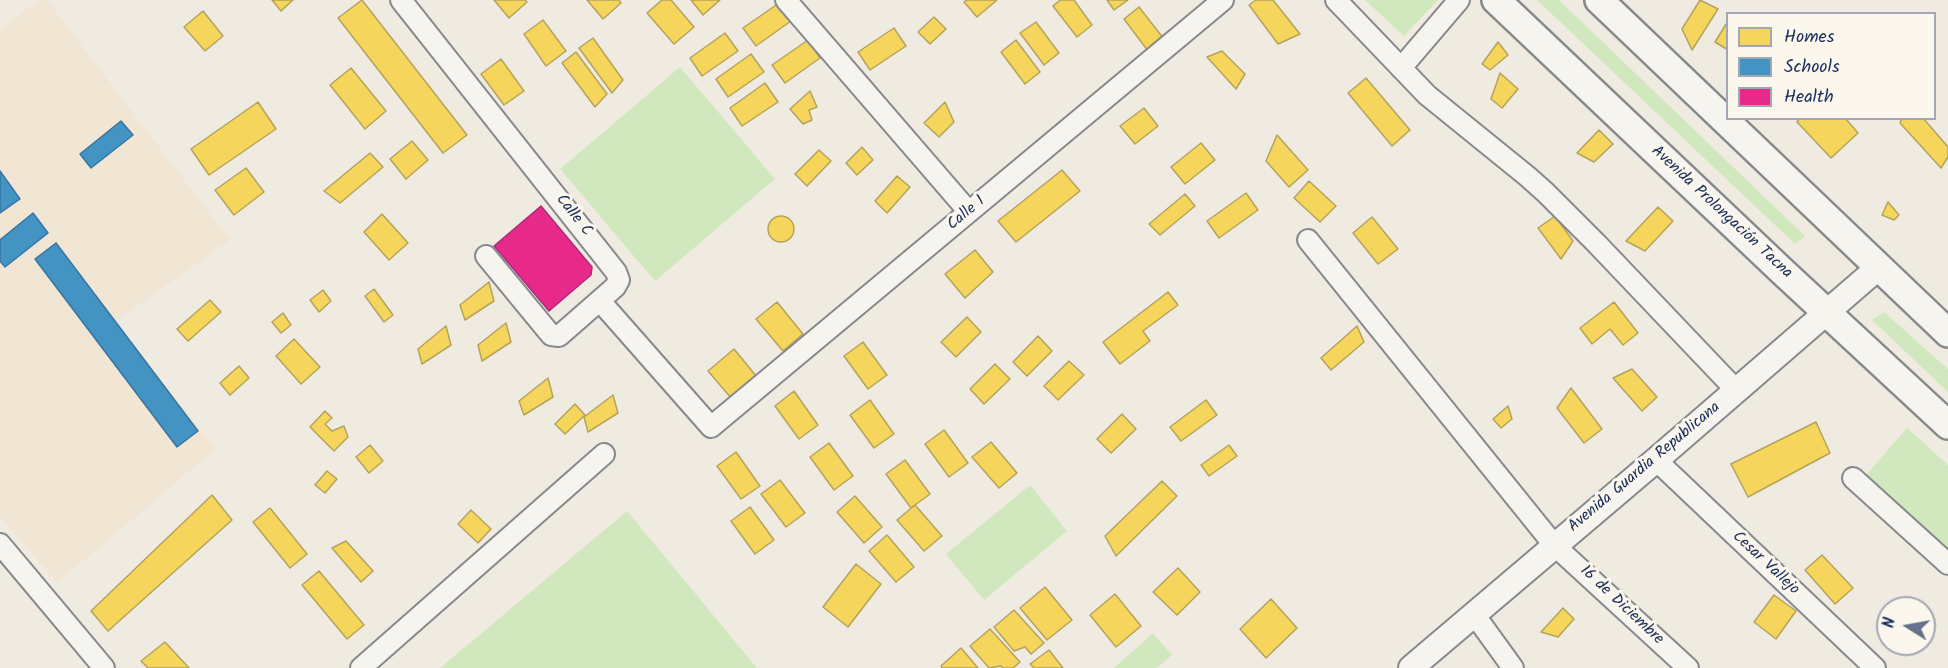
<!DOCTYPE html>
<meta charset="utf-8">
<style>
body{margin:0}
#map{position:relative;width:1948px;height:668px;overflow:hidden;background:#f0ebe1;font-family:Kalam,sans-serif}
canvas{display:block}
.legend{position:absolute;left:1726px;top:12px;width:210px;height:108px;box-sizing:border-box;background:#fbf7ec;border:2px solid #a1a7b3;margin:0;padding:8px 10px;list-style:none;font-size:18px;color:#1b2f5e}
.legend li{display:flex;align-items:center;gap:12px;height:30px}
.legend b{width:30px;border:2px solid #a1a7b3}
.north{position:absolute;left:1876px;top:596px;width:60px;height:60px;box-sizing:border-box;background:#fbf7ec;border:2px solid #a1a7b3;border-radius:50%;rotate:281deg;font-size:16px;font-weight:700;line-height:24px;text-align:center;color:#1b2f5e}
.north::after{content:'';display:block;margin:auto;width:21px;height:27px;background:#66718c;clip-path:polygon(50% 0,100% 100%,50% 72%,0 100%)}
</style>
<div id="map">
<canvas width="1948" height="668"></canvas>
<ul class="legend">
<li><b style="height:16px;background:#f6d55c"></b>Homes</li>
<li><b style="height:16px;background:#4393c3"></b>Schools</li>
<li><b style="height:16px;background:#e7298a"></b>Health</li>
</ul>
<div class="north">N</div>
</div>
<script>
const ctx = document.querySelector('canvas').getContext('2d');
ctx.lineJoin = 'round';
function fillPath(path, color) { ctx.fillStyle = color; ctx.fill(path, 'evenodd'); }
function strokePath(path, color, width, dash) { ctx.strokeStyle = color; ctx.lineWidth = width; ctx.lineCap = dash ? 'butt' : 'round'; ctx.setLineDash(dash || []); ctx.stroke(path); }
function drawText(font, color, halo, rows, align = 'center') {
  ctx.font = font + ' Kalam,sans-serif'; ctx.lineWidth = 6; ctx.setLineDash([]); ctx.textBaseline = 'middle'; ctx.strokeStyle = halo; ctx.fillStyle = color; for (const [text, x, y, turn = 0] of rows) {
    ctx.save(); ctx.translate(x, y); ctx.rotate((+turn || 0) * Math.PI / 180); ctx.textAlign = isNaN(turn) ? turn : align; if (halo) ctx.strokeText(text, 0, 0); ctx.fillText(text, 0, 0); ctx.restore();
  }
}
fillPath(new Path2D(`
 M 40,0 L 47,0 L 230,240 L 115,322 L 216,449 L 57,583 L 0,516 L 0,29 Z`), '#f0e6d3');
fillPath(new Path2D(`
 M 1365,0 L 1438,0 L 1404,36 Z
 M 1537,0 L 1559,0 L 1805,236 L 1795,244 Z
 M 680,67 L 775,179 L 655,281 L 560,169 Z
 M 1884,312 L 1948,369 L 1948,392 L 1872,320 Z
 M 1907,428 L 1948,465 L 1948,550 L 1866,475 Z
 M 1030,485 L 1067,531 L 984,600 L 946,554 Z
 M 627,511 L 757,668 L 440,668 Z
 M 1153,633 L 1172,655 L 1157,668 L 1114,668 Z`), '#d1e8be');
const homes = new Path2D(`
 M 272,0 L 293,0 L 281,11 Z
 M 362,0 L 467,135 L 443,153 L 338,18 Z
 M 494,0 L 525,0 L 527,2 L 509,18 Z
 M 587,0 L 619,0 L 621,3 L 603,19 Z
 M 662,0 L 671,0 L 694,27 L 674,44 L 647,13 Z
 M 691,0 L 720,0 L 703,15 Z
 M 967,0 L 997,0 L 977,17 L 964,2 Z
 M 1060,0 L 1074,0 L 1092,25 L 1077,37 L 1053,6 Z
 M 1107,0 L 1128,0 L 1114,10 Z
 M 1256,0 L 1273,0 L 1300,34 L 1278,44 L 1249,5 Z
 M 1700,0 L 1718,9 L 1692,50 L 1682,29 Z
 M 779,3 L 791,21 L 756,46 L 743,28 Z
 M 1139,7 L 1164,39 L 1148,51 L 1124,19 Z
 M 203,11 L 223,36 L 205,51 L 184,27 Z
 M 934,17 L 946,29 L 930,44 L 918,32 Z
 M 543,20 L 566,51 L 546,66 L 524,34 Z
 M 1728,21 L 1728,50 L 1715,42 Z
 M 1036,22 L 1059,53 L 1044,65 L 1020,33 Z
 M 894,28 L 906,46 L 870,70 L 858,52 Z
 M 725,33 L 738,51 L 702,76 L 690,58 Z
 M 593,38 L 623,80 L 612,93 L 579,48 Z
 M 808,40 L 820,58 L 785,83 L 772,65 Z
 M 1016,40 L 1040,72 L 1025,84 L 1001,52 Z
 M 1498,42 L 1508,55 L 1490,70 L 1482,64 Z
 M 1222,51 L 1245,74 L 1236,89 L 1207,57 Z
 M 576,52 L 607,94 L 595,107 L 562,63 Z
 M 751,54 L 764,72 L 728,97 L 716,79 Z
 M 501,59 L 524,91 L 504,105 L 481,74 Z
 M 351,68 L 386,111 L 365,129 L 330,85 Z
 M 1500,73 L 1518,89 L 1502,108 L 1491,99 Z
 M 1366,78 L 1410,130 L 1392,146 L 1348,93 Z
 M 765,83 L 778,102 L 742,126 L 730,108 Z
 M 810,91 L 817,107 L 809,110 L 812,120 L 803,124 L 790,109 Z
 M 258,102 L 276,129 L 209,175 L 191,149 Z
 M 945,102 L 954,122 L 939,137 L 924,123 Z
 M 1144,108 L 1158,126 L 1135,144 L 1120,126 Z
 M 1800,118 L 1845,118 L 1858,133 L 1831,158 L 1797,122 Z
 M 1902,118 L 1923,118 L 1948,147 L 1948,157 L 1941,168 L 1900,123 Z
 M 1599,130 L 1613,144 L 1594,162 L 1577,153 Z
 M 1277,135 L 1308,170 L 1289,187 L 1266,161 Z
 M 412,141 L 428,160 L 406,179 L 390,159 Z
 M 1201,143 L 1215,160 L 1185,184 L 1171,167 Z
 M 862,147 L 873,160 L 857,175 L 846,163 Z
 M 819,150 L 831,161 L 807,186 L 795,174 Z
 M 370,153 L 383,167 L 340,203 L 324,191 Z
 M 246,168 L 264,192 L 234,215 L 215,190 Z
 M 1062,170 L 1080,191 L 1016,242 L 998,221 Z
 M 897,176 L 910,187 L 887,213 L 875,201 Z
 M 1309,181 L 1336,206 L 1320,222 L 1294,198 Z
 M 1246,193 L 1258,210 L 1219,238 L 1207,221 Z
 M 1185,194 L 1195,206 L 1160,235 L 1149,224 Z
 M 1888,202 L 1899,215 L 1894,220 L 1882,215 Z
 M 1658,207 L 1673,221 L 1645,251 L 1626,241 Z
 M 382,214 L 408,243 L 389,260 L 364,232 Z
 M768 229a13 13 0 1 1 26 0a13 13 0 1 1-26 0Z
 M 1555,216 L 1573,241 L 1561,259 L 1538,228 Z
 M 1372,217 L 1398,249 L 1378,264 L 1353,233 Z
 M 975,250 L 993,272 L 965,298 L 945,274 Z
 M 489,282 L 494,301 L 465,320 L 460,305 Z
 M 374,289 L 393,315 L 384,322 L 365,296 Z
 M 323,290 L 331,301 L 319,312 L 310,300 Z
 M 1168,292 L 1178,305 L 1143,331 L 1150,341 L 1120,364 L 1103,342 Z
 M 210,300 L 221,312 L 188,341 L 177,329 Z
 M 777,302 L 803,334 L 783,351 L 756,319 Z
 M 1614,302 L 1638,333 L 1623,345 L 1610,329 L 1592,344 L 1580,328 Z
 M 283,313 L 291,325 L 281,333 L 272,322 Z
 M 967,317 L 981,332 L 956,357 L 941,342 Z
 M 506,323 L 511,342 L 482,361 L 478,345 Z
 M 446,326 L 451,345 L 422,364 L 418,349 Z
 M 1357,326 L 1364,342 L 1331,370 L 1321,358 Z
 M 1038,336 L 1052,351 L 1027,376 L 1013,362 Z
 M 294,339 L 320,367 L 301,384 L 276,356 Z
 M 863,342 L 887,375 L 868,389 L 844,356 Z
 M 734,349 L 757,377 L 732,399 L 708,371 Z
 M 1069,361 L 1084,375 L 1058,400 L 1044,386 Z
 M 995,364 L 1010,379 L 984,404 L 970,389 Z
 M 239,366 L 249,378 L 230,395 L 220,383 Z
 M 1632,369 L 1657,397 L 1642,411 L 1613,378 Z
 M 548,378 L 553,397 L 524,415 L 519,401 Z
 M 1571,388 L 1602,429 L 1584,443 L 1557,408 Z
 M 794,391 L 818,425 L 799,439 L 775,406 Z
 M 613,395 L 618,413 L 588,432 L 584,417 Z
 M 870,400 L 894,434 L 874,448 L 850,415 Z
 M 1206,400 L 1217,415 L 1181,441 L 1170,427 Z
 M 575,404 L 585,415 L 565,434 L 555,424 Z
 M 1508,406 L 1512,419 L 1501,428 L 1493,419 Z
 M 325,411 L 332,418 L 325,424 L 332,431 L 344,426 L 348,437 L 334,451 L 310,427 Z
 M 1122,414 L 1136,429 L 1111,453 L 1097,439 Z
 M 1816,422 L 1830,453 L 1748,497 L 1731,464 Z
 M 944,430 L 968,463 L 949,477 L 925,444 Z
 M 991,442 L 1017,473 L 999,488 L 972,457 Z
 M 829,443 L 853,476 L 834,490 L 810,457 Z
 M 370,445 L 383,461 L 369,473 L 356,457 Z
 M 1229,445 L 1237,456 L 1209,476 L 1201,465 Z
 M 736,452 L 760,486 L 741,499 L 717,466 Z
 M 905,460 L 930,494 L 911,508 L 886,474 Z
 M 327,471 L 337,479 L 325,493 L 315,485 Z
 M 780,480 L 805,513 L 786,527 L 761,494 Z
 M 1162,481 L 1177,496 L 1116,556 L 1105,536 Z
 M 212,495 L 232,520 L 108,631 L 91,611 Z
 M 855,496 L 882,527 L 864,543 L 837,512 Z
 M 915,505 L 942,536 L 924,551 L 897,520 Z
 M 750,507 L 774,540 L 755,554 L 731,521 Z
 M 270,508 L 307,554 L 290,568 L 253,522 Z
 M 471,510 L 491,529 L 478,543 L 458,524 Z
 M 887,535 L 914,567 L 896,582 L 869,551 Z
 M 346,541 L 373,571 L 361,582 L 332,548 Z
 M 1822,555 L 1853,588 L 1835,604 L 1805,570 Z
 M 856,564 L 881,584 L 848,627 L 823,607 Z
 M 1178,568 L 1200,592 L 1177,615 L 1153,592 Z
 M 319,571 L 364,625 L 347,639 L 302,585 Z
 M 1045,587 L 1072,620 L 1047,640 L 1020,608 Z
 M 1115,594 L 1141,626 L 1116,647 L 1090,615 Z
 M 1774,595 L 1796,611 L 1776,639 L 1754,622 Z
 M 1271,599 L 1297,628 L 1266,658 L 1240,629 Z
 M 1563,608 L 1574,619 L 1558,637 L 1541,632 Z
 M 1014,610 L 1044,643 L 1031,654 L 1025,647 L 1014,651 L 994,627 Z
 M 990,629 L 1020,662 L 1013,668 L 1003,668 L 1001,666 L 989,668 L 970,646 Z
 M 165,642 L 189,668 L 148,668 L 141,661 Z
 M 961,648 L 978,668 L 942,668 L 941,666 Z
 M 1049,650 L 1063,668 L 1034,668 L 1030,664 Z`);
fillPath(homes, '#f6d55c');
strokePath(homes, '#b4a35d', 1.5);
const schools = new Path2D(`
 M 121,121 L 133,135 L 91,168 L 80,154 Z
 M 0,171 L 20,199 L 0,213 Z
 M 33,213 L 48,233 L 5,267 L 0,261 L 0,240 Z
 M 56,243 L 198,431 L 177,447 L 35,259 Z`);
fillPath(schools, '#4393c3');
strokePath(schools, '#3775a5', 1.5);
const health = new Path2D(`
 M 541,206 L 592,267 L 591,275 L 549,311 L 494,246 Z`);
fillPath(health, '#e7298a');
strokePath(health, '#aa2b7d', 1.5);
const minor = new Path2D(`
 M 401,0 L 616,272 L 619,280 L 615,287 L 559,336 L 551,335 L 486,256
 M 786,0 L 969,212
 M 1336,0 L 1427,95 L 1527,176 L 1545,192 L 1597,244 L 1736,390
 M 1401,68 L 1459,0
 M 1308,240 L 1554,545 L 1688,668
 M 600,301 L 711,427 L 1223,0
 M 1656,460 L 1875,668
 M 1853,478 L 1948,564
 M 0,544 L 104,668
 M 1474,614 L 1513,668
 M 361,668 L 604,454`);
const tertiary = new Path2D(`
 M 1411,668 L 1656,460 L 1879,267`);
const secondary = new Path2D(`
 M 1496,0 L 1783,272 L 1948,425
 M 1599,0 L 1948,333`);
strokePath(minor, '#87898d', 24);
strokePath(tertiary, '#87898d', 28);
strokePath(secondary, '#87898d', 32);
strokePath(minor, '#f5f4ef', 20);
strokePath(tertiary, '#f5f4ef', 24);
strokePath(secondary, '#f5f4ef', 27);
drawText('16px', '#1b2f5e', '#fbf7ec', [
 ["Avenida Prolongación Tacna",1721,213,43],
 ["Calle 1",967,214,-40],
 ["Calle C",573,216,52],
 ["Avenida Guardia Republicana",1645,468,-40],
 ["Cesar Vallejo",1765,564,43],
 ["16 de Diciembre",1621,606,43]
]);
</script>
